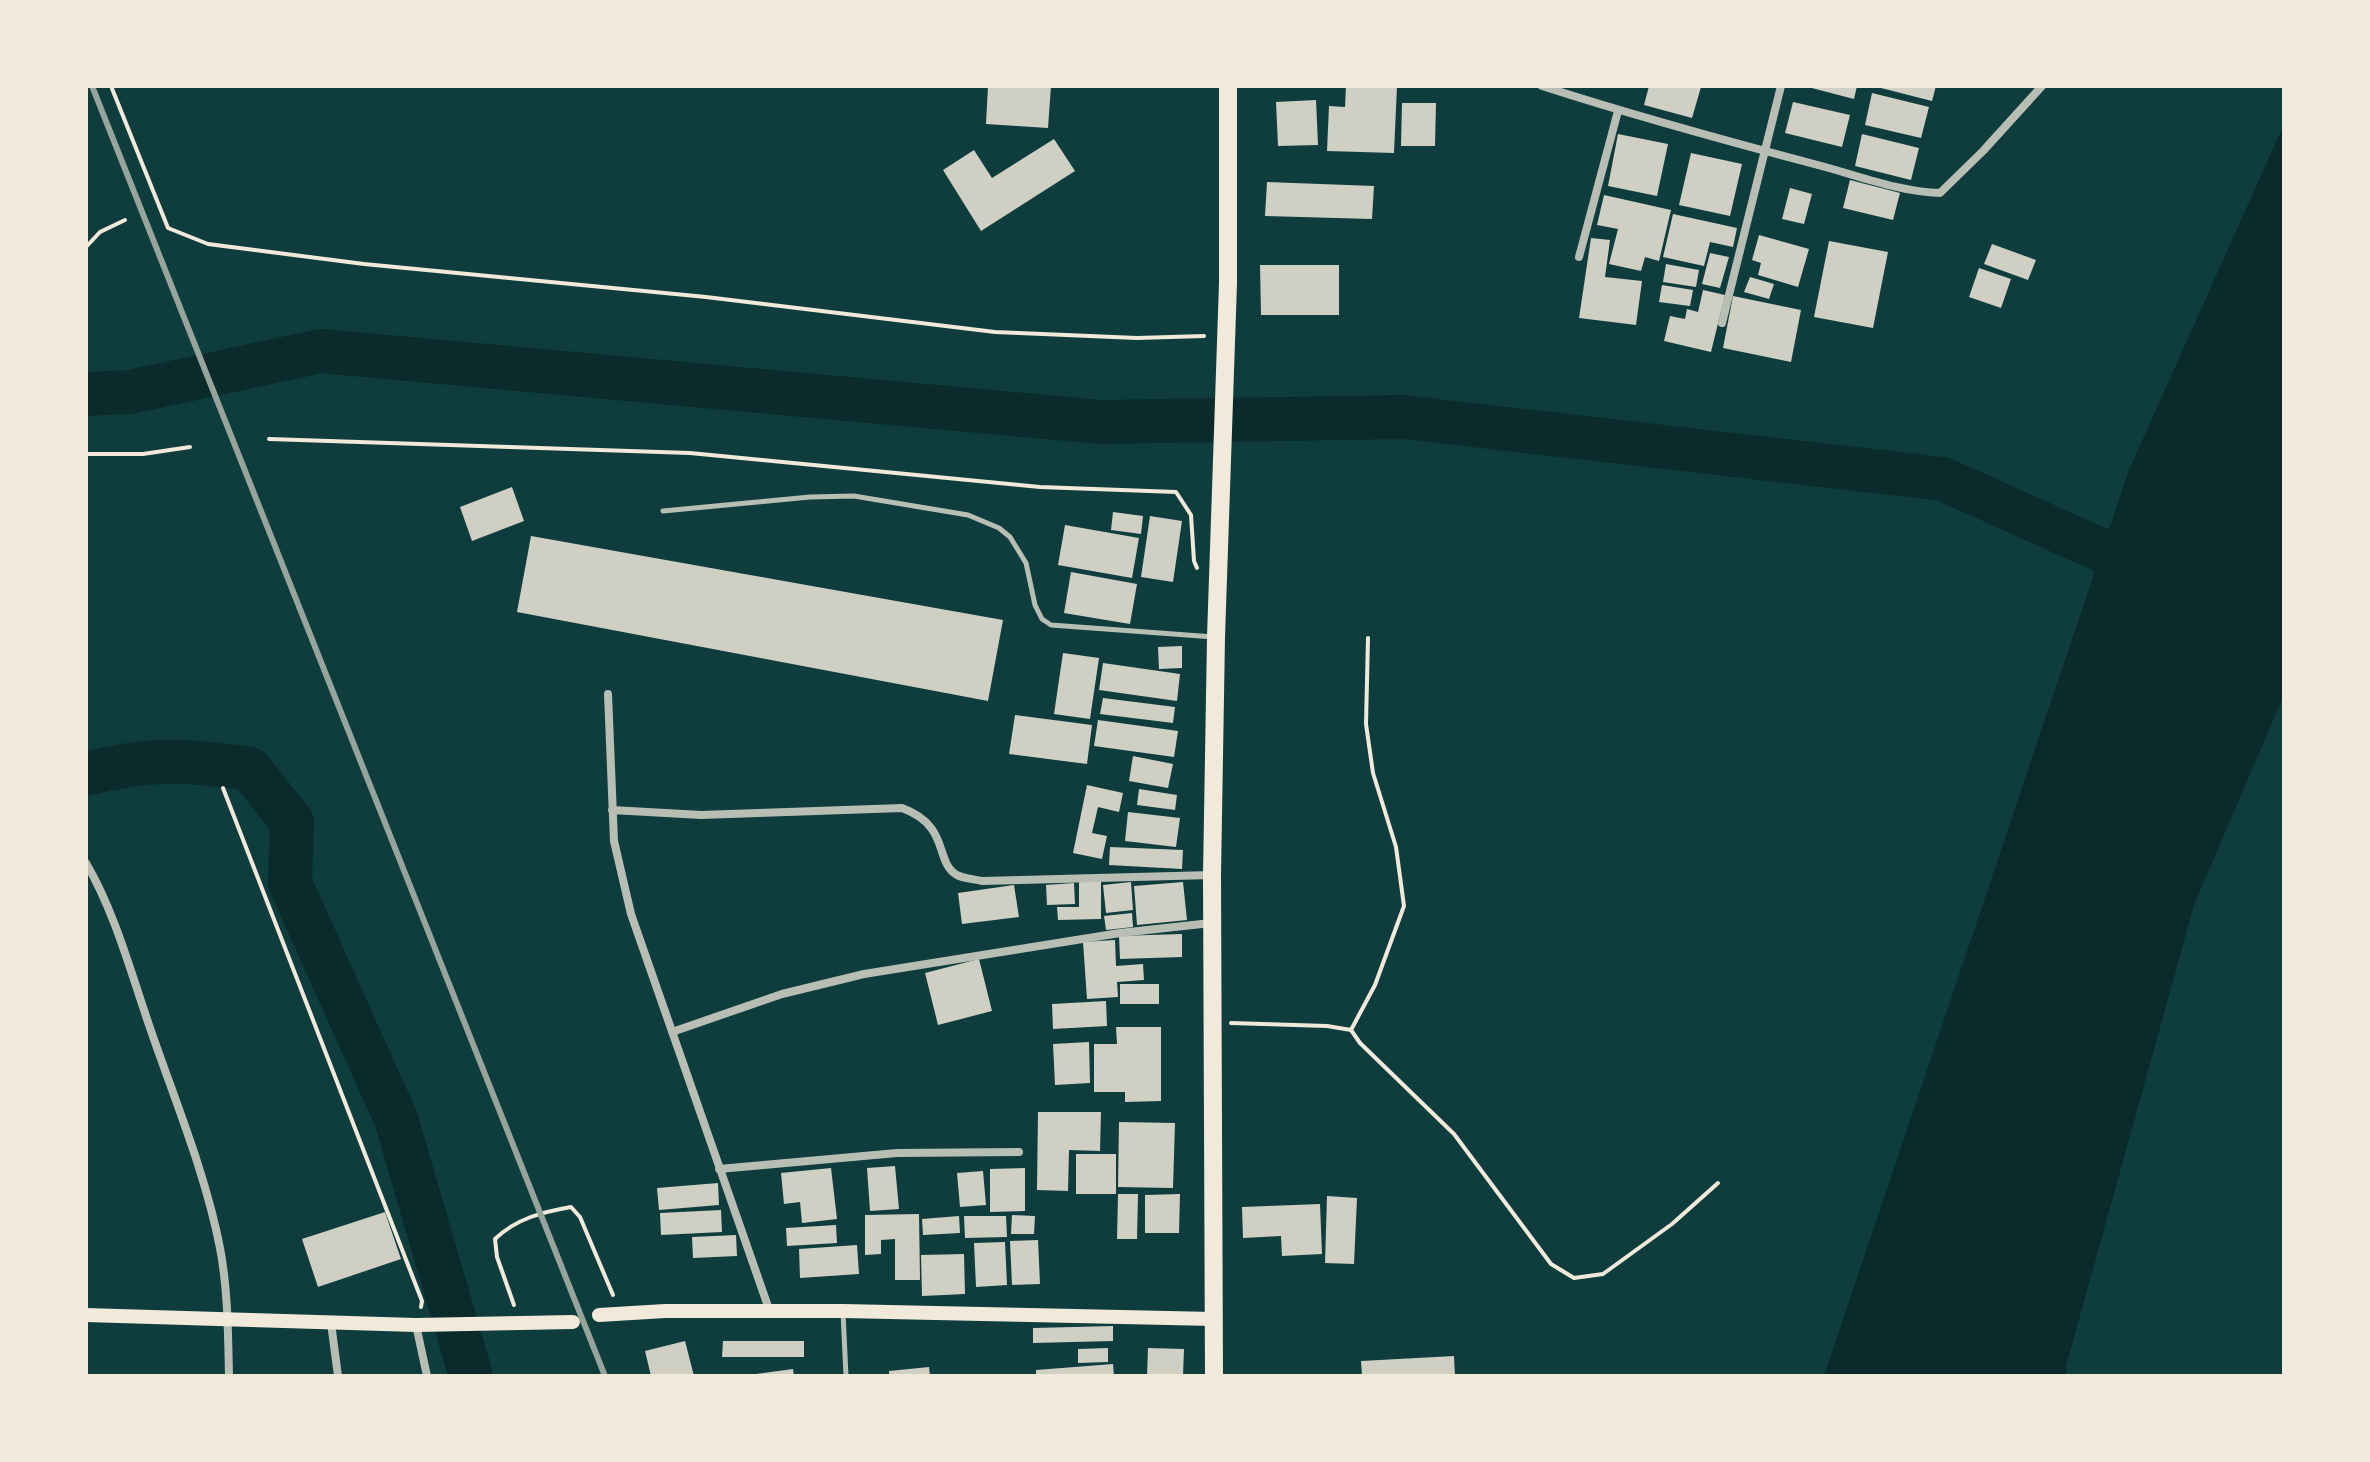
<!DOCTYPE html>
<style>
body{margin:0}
#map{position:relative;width:2370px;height:1462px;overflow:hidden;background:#0f3d3e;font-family:"Archivo Narrow",sans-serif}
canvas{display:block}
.frame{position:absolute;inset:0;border:88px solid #f1e9da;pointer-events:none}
</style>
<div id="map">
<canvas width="2370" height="1462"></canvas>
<div class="frame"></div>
</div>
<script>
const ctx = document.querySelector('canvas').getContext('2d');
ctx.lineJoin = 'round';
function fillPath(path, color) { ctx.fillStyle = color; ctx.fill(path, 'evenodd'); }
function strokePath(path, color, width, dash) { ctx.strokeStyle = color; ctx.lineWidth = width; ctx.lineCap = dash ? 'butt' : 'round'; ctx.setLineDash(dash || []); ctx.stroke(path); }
fillPath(new Path2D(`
 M 2284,124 L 2284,695 L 2194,905 L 2066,1366 L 2066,1376 L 1824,1376 L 2129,470 Z`), '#0a2a2b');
strokePath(new Path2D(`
 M 86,394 L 130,392 L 321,351 L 1101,422 L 1403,417 L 1943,479 L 2114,556 L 2155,580
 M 86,774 C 149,758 186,759 250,769 L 292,822 L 290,883 L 396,1119 L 471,1376`), '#0a2a2b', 44);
fillPath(new Path2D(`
 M 988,86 L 1051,86 L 1048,128 L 986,124 Z
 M 1346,86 L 1397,86 L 1394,153 L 1327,151 L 1329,106 L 1345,107 Z
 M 1649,86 L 1701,87 L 1692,118 L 1644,105 Z
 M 1804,86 L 1857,86 L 1854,99 Z
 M 1873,86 L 1936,86 L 1932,101 Z
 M 1872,93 L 1929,107 L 1921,138 L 1865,125 Z
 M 1316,100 L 1318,145 L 1278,146 L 1276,102 Z
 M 1793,102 L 1850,115 L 1842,147 L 1785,133 Z
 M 1402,103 L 1436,103 L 1435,146 L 1401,146 Z
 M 1618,134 L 1668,144 L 1657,196 L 1608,186 Z
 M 1862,134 L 1919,148 L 1911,180 L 1855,166 Z
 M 1054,139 L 1075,171 L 981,231 L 943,170 L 974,150 L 992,178 Z
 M 1691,153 L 1742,164 L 1730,216 L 1679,205 Z
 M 1850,180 L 1900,193 L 1893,220 L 1843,208 Z
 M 1267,182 L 1374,186 L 1372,219 L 1265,216 Z
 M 1790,188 L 1812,194 L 1804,224 L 1782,219 Z
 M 1604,195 L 1671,210 L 1659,261 L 1645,257 L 1641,271 L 1609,264 L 1618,229 L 1597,225 Z
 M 1673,214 L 1737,228 L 1733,247 L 1710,242 L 1704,266 L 1663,257 Z
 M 1759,235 L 1809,249 L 1798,287 L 1758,275 L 1761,263 L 1752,260 Z
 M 1591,238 L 1610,240 L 1605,277 L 1642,281 L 1636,325 L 1579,318 Z
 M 1829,241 L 1888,252 L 1873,328 L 1814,317 Z
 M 1992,244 L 2036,260 L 2028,280 L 1984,264 Z
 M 1710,253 L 1729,257 L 1720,288 L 1702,284 Z
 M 1666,264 L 1699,270 L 1696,287 L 1663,282 Z
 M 1260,265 L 1339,265 L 1339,315 L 1261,315 Z
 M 1979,268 L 2011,279 L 2001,308 L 1969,297 Z
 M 1750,277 L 1774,284 L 1769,299 L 1744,292 Z
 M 1662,285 L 1693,290 L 1690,306 L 1659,302 Z
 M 1703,290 L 1725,295 L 1711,352 L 1664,341 L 1670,316 L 1685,319 L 1687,309 L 1698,312 Z
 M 1733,296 L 1801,310 L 1791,362 L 1723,348 Z
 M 512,487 L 524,521 L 472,541 L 460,507 Z
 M 1113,512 L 1143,516 L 1141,534 L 1111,530 Z
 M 1150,516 L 1182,521 L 1173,582 L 1141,577 Z
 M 1065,525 L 1139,538 L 1132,578 L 1058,565 Z
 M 531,536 L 1003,620 L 988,701 L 517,612 Z
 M 1071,572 L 1137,584 L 1130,624 L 1064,613 Z
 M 1182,646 L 1182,668 L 1159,669 L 1158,647 Z
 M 1063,653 L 1099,658 L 1090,719 L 1054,714 Z
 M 1103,663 L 1180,674 L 1177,701 L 1099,690 Z
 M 1103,698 L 1175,707 L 1173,723 L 1100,714 Z
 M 1015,715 L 1092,725 L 1087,764 L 1009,754 Z
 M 1098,720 L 1178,731 L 1174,757 L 1094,746 Z
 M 1133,756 L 1173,764 L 1168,788 L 1129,781 Z
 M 1087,785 L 1123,793 L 1119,812 L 1098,807 L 1092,833 L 1107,836 L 1102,859 L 1073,853 Z
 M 1139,789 L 1177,795 L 1175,810 L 1137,805 Z
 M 1128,812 L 1180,818 L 1176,847 L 1125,841 Z
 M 1110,847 L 1183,850 L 1182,869 L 1109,865 Z
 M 1079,881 L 1101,881 L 1101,919 L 1058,920 L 1057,907 L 1079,907 Z
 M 1131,882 L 1133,910 L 1106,913 L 1103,885 Z
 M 1183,882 L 1187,920 L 1137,925 L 1134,886 Z
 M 1074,883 L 1075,904 L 1047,905 L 1046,885 Z
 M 1014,885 L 1019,917 L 962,924 L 958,893 Z
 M 1132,913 L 1133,927 L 1106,930 L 1104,916 Z
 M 1182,934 L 1182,957 L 1120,959 L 1119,936 Z
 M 1115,940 L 1116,966 L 1143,964 L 1144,980 L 1117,982 L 1118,997 L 1087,999 L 1083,942 Z
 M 979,959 L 992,1011 L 938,1025 L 925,973 Z
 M 1120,984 L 1159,984 L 1159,1004 L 1120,1004 Z
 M 1106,1001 L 1107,1026 L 1053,1029 L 1052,1004 Z
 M 1116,1027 L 1161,1027 L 1161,1101 L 1125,1102 L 1125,1092 L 1094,1092 L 1094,1044 L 1117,1044 Z
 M 1089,1042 L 1090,1083 L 1055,1085 L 1053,1044 Z
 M 1038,1112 L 1101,1112 L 1100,1151 L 1069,1150 L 1068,1191 L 1037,1190 Z
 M 1119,1122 L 1175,1123 L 1173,1188 L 1118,1187 Z
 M 1076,1154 L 1116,1154 L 1116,1194 L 1076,1194 Z
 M 895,1166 L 899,1209 L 870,1211 L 867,1168 Z
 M 831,1168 L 837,1219 L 802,1223 L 800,1202 L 784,1204 L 781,1173 Z
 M 1025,1168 L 1025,1211 L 990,1212 L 990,1169 Z
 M 983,1171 L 986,1205 L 960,1207 L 957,1173 Z
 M 718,1183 L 719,1205 L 659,1210 L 657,1188 Z
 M 1118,1194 L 1138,1194 L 1137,1239 L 1117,1239 Z
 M 1180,1194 L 1179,1233 L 1145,1233 L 1145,1195 Z
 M 1327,1196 L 1357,1198 L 1354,1264 L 1325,1263 Z
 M 1320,1204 L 1322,1254 L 1282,1256 L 1281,1236 L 1243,1238 L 1242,1207 Z
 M 721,1210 L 722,1232 L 661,1235 L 660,1213 Z
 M 385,1212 L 401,1259 L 318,1287 L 302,1239 Z
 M 919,1214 L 920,1280 L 895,1280 L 895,1239 L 881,1240 L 881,1254 L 865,1255 L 865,1215 Z
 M 1012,1215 L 1035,1216 L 1034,1234 L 1011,1234 Z
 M 959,1216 L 960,1233 L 923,1235 L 922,1219 Z
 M 964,1216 L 1006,1216 L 1007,1237 L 965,1238 Z
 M 836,1225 L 837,1243 L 787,1246 L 786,1228 Z
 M 736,1235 L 737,1256 L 693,1258 L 692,1237 Z
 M 1038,1240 L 1040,1284 L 1012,1285 L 1010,1241 Z
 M 1005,1242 L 1007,1285 L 976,1287 L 974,1243 Z
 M 857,1245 L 859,1274 L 800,1278 L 799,1249 Z
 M 964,1254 L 965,1294 L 922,1296 L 921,1255 Z
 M 1113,1326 L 1113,1341 L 1033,1343 L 1033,1328 Z
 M 685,1341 L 694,1376 L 651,1376 L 645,1351 Z
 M 723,1341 L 804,1341 L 804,1357 L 722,1357 Z
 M 1108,1348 L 1108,1362 L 1078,1363 L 1078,1349 Z
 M 1148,1348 L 1184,1349 L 1183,1376 L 1147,1376 Z
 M 1454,1356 L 1455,1376 L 1362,1376 L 1361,1361 Z
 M 1113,1364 L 1114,1376 L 1036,1376 L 1036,1370 Z
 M 929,1367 L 930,1376 L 889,1376 L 889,1371 Z
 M 793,1369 L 794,1376 L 756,1376 L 756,1374 Z`), '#cfcfc3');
strokePath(new Path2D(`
 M 111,86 L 168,228 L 208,244 L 364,264 L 706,297 L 995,332 L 1137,338 L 1204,336
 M 86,247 L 100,232 L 125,220
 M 269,439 L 690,453 L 1040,487 L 1176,492 L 1191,515 L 1194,561 L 1197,568
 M 86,454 L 143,454 L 190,447
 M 223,788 L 422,1301 L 421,1307
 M 1231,1023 L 1327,1026 L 1351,1030 L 1360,1043 L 1454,1134 L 1551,1264 L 1574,1278 L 1603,1274 L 1672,1224 L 1718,1183
 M 1351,1030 L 1375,985 L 1404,906 L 1396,847 L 1373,773 L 1366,724 L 1368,638
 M 514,1305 L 497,1257 L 495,1239 C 517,1218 543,1212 571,1207 L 580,1217 L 613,1295`), '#f1e9da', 4);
strokePath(new Path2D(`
 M 663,511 L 810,497 L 854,496 L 968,515 L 999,528 L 1010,537 L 1026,563 L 1035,605 L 1042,619 L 1051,625 L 1214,637
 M 843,1312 L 846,1376`), '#b8beb3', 5);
strokePath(new Path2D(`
 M 1542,86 C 1632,115 1723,140 1814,164 C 1854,174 1898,192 1940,193 L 1983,151 L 2042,86
 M 1579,257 L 1618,111
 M 1722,323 L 1781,86
 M 608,694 L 614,841 L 631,914 L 770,1312
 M 612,810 L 701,815 L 902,808 C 951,826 934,862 957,875 C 964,879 974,879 982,881 L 1212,875
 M 86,863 C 114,911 130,969 148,1022 C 173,1096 205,1171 220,1248 C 228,1290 228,1333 229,1376
 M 672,1032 L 782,994 L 864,974 L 1120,933 L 1211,923
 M 719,1169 L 897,1153 L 1019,1152
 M 331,1323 L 338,1376
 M 416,1325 L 427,1376`), '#b8beb3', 8);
strokePath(new Path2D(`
 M 86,1315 L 416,1325 L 573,1322
 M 599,1315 L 665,1311 L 843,1311 L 1214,1319`), '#f1e9da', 14);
strokePath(new Path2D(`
 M 1214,1376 L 1212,875 L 1216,637 L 1228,283 L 1228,86`), '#f1e9da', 18);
strokePath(new Path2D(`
 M 92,86 L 605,1376`), '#97a49c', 6);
</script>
